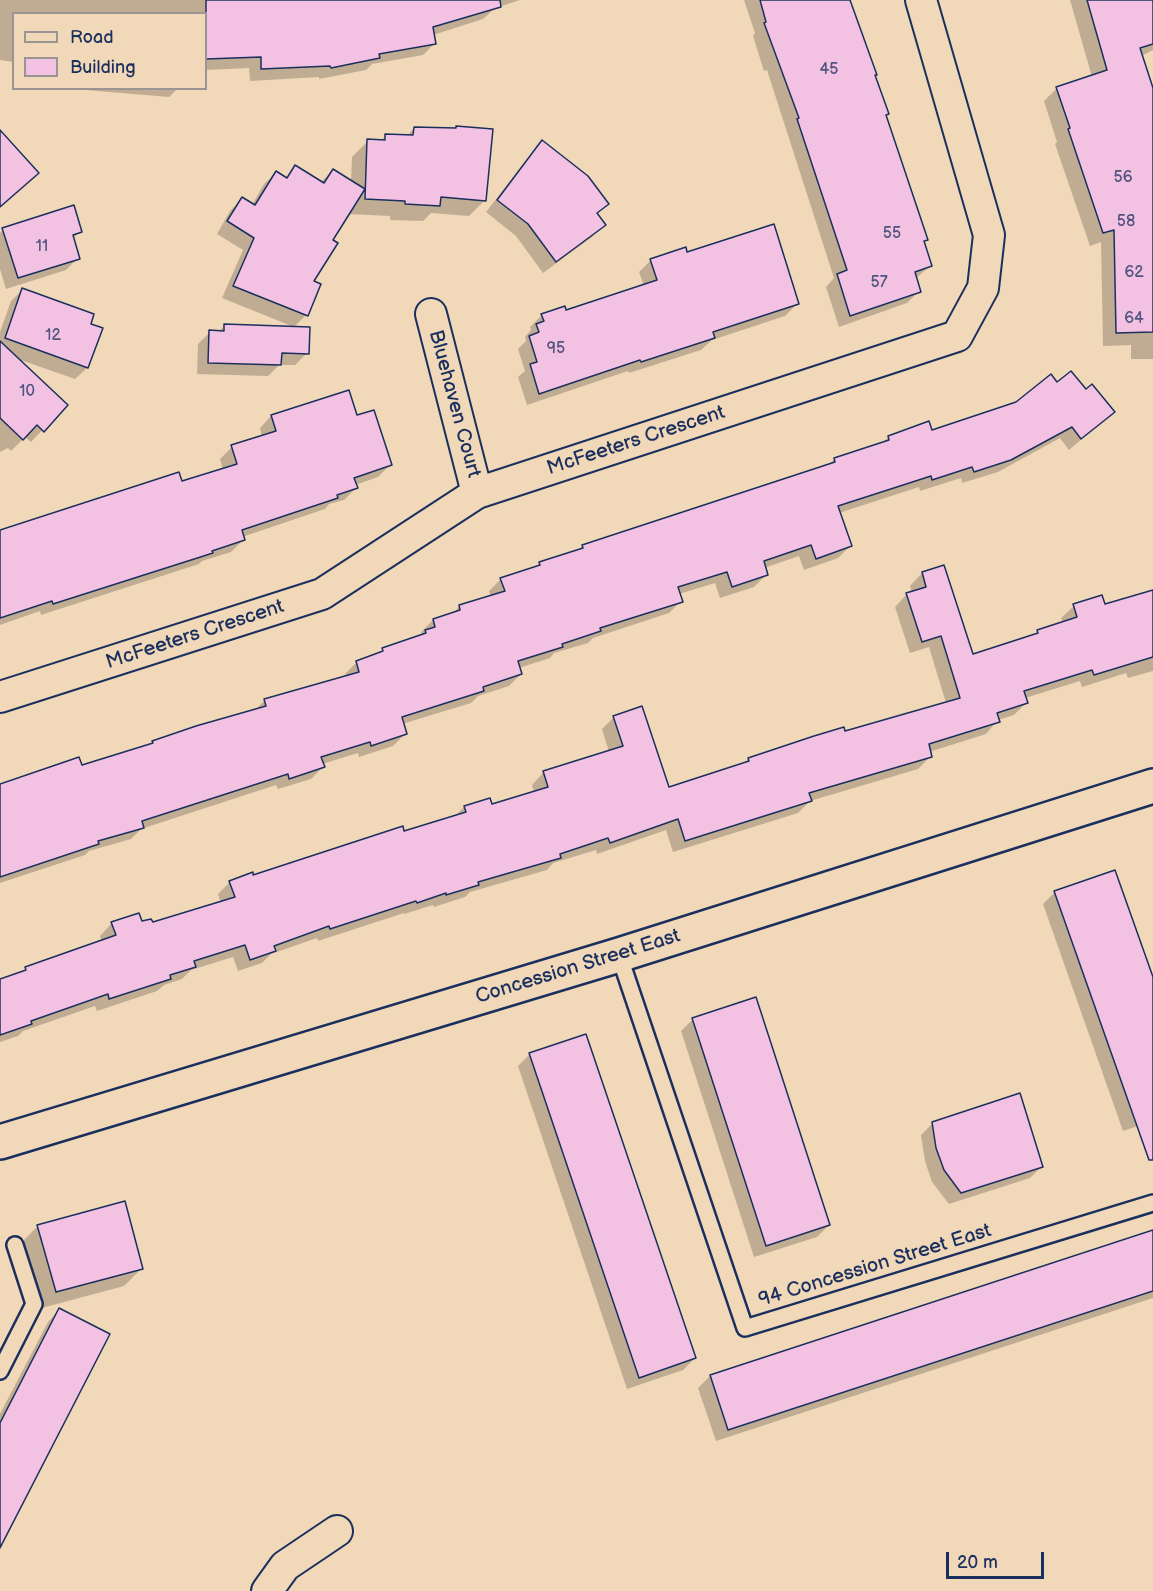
<!DOCTYPE html>
<style>
body{margin:0}
#map{position:relative;width:1153px;height:1591px;overflow:hidden;background:#f0d8b8;font-family:"Balsamiq Sans",sans-serif}
canvas{display:block}
.legend{position:absolute;left:12px;top:12px;width:195px;height:78px;box-sizing:border-box;background:#f0d8b8;border:2px solid #9b9494;margin:0;padding:8px 10px;list-style:none;font-size:18px;color:#1b2f5e}
.legend li{display:flex;align-items:center;gap:12px;height:30px}
.legend b{width:30px;border:2px solid #9b9494}
.scale{position:absolute;left:946px;top:1552px;width:98px;height:27px;box-sizing:border-box;border:3px solid #1b2f5e;border-top:0;padding-left:8px;font-size:18px;line-height:21px;white-space:nowrap;color:#1b2f5e;-webkit-text-stroke:4px #f0d8b8;paint-order:stroke}
</style>
<div id="map">
<canvas width="1153" height="1591"></canvas>
<ul class="legend">
<li><b style="height:8px;background:#f0d8b8"></b>Road</li>
<li><b style="height:16px;background:#f3c2e3"></b>Building</li>
</ul>
<div class="scale">20 m</div>
</div>
<script>
const ctx = document.querySelector('canvas').getContext('2d');
ctx.lineJoin = 'round';
function fillPath(path, color) { ctx.fillStyle = color; ctx.fill(path, 'evenodd'); }
function strokePath(path, color, width, dash) { ctx.strokeStyle = color; ctx.lineWidth = width; ctx.lineCap = dash ? 'butt' : 'round'; ctx.setLineDash(dash || []); ctx.stroke(path); }
function drawText(font, color, halo, rows, align = 'center') {
  ctx.font = font + ' "Balsamiq Sans",sans-serif'; ctx.lineWidth = 5; ctx.setLineDash([]); ctx.textBaseline = 'middle'; ctx.strokeStyle = halo; ctx.fillStyle = color; for (const [text, x, y, turn = 0] of rows) {
    ctx.save(); ctx.translate(x, y); ctx.rotate((+turn || 0) * Math.PI / 180); ctx.textAlign = isNaN(turn) ? turn : align; if (halo) ctx.strokeText(text, 0, 0); ctx.fillText(text, 0, 0); ctx.restore();
  }
}
fillPath(new Path2D(`
 M 0,0 L 520,0 L 495,8 L 483,19 L 433,35 L 435,43 L 423,55 L 372,64 L 366,70 L 319,79 L 319,77 L 250,81 L 249,68 L 206,70 L 206,14 L 14,14 L 14,62 L 0,60 Z
 M 744,0 L 849,0 L 926,240 L 923,243 L 930,266 L 915,279 L 919,291 L 907,303 L 839,327 L 826,287 L 834,278 L 767,70 L 764,71 L 753,36 L 755,33 Z
 M 1070,0 L 1151,0 L 1153,5 L 1153,50 L 1141,56 L 1153,93 L 1153,359 L 1131,359 L 1131,345 L 1103,346 L 1101,242 L 1090,246 L 1055,144 L 1057,142 L 1044,101 L 1057,88 L 1092,77 Z
 M 62,88 L 178,88 L 169,97 Z
 M 456,127 L 485,200 L 469,216 L 431,213 L 423,221 L 390,220 L 390,216 L 348,214 L 331,241 L 312,282 L 319,284 L 306,315 L 294,327 L 222,298 L 243,250 L 217,234 L 230,211 L 242,199 L 252,205 L 264,184 L 276,173 L 285,178 L 296,167 L 321,182 L 333,170 L 351,182 L 352,157 L 368,141 L 380,142 L 386,135 L 407,136 L 414,128 L 454,130 Z
 M 543,142 L 607,204 L 596,214 L 604,225 L 592,237 L 543,273 L 516,236 L 486,212 L 531,154 Z
 M 3,230 L 80,232 L 72,239 L 78,258 L 66,270 L 6,289 L 0,269 L 0,233 Z
 M 686,254 L 797,304 L 785,316 L 712,340 L 701,350 L 629,373 L 628,371 L 527,405 L 518,377 L 525,371 L 518,349 L 526,341 L 525,337 L 531,330 L 530,327 L 542,315 L 565,312 L 644,286 L 639,272 L 651,260 Z
 M 23,289 L 89,325 L 87,368 L 75,379 L 15,358 L 66,405 L 31,442 L 25,437 L 11,451 L 8,448 L 0,452 L 0,332 L 11,301 Z
 M 224,326 L 307,353 L 295,365 L 279,365 L 268,376 L 197,374 L 198,344 L 210,332 L 218,332 Z
 M 1057,384 L 1086,391 L 1113,412 L 1069,450 L 1060,438 L 998,472 L 962,483 L 961,478 L 920,491 L 919,487 L 839,513 L 850,546 L 838,558 L 804,570 L 799,556 L 764,568 L 766,575 L 754,587 L 720,598 L 715,583 L 679,594 L 681,601 L 669,613 L 593,638 L 588,643 L 554,653 L 550,658 L 519,668 L 521,674 L 509,686 L 478,696 L 471,703 L 402,724 L 405,734 L 393,746 L 359,757 L 358,753 L 322,764 L 323,767 L 311,779 L 278,789 L 276,785 L 141,829 L 131,839 L 89,851 L 85,855 L 0,883 L 0,786 L 81,767 L 150,745 L 153,742 L 254,711 L 264,701 L 346,677 L 345,674 L 357,662 L 422,635 L 421,632 L 433,620 L 452,614 L 459,607 L 491,597 L 489,591 L 501,579 L 535,568 L 540,563 L 579,550 L 583,546 L 828,466 L 834,459 L 882,443 L 889,437 L 931,431 L 1016,404 Z
 M 271,416 L 356,417 L 390,465 L 378,477 L 355,485 L 356,488 L 344,500 L 329,504 L 325,509 L 242,537 L 243,540 L 231,552 L 202,561 L 199,564 L 41,615 L 40,611 L 0,625 L 0,534 L 223,470 L 220,459 L 232,447 L 262,437 L 260,428 Z
 M 922,573 L 972,655 L 1033,636 L 1038,631 L 1063,623 L 1061,618 L 1074,606 L 1104,606 L 1153,591 L 1153,671 L 1128,678 L 1126,673 L 1082,687 L 1080,681 L 1025,698 L 1026,703 L 1014,715 L 998,720 L 986,734 L 929,752 L 931,756 L 918,769 L 810,801 L 798,813 L 673,852 L 666,830 L 597,854 L 596,850 L 553,863 L 547,870 L 470,892 L 465,897 L 434,907 L 433,905 L 404,914 L 404,913 L 318,941 L 317,938 L 271,954 L 262,963 L 238,971 L 233,957 L 191,970 L 182,979 L 164,985 L 157,991 L 97,1011 L 95,1006 L 23,1031 L 18,1036 L 0,1042 L 0,980 L 20,974 L 26,968 L 102,942 L 100,936 L 112,923 L 152,924 L 221,903 L 218,894 L 230,882 L 454,817 L 464,807 L 491,806 L 534,792 L 532,785 L 544,772 L 609,752 L 602,729 L 614,717 L 668,789 L 743,765 L 748,759 L 946,703 L 929,647 L 910,653 L 895,607 L 907,594 L 912,593 L 910,586 Z
 M 1055,892 L 1153,982 L 1153,1121 L 1123,1131 L 1043,904 Z
 M 693,1019 L 829,1225 L 817,1237 L 754,1257 L 681,1031 Z
 M 530,1054 L 695,1358 L 683,1370 L 627,1389 L 518,1066 Z
 M 933,1123 L 1042,1166 L 1030,1178 L 949,1204 L 932,1182 L 925,1161 L 921,1135 Z
 M 38,1226 L 141,1269 L 124,1286 L 38,1309 L 20,1244 Z
 M 1153,1232 L 1153,1298 L 716,1441 L 698,1388 L 710,1376 Z
 M 59,1310 L 0,1545 L 0,1414 L 48,1322 Z`), '#0003');
const building = new Path2D(`
 M 206,0 L 500,0 L 501,7 L 433,27 L 436,44 L 379,54 L 380,58 L 331,68 L 330,66 L 261,69 L 261,57 L 206,59 Z
 M 760,0 L 850,0 L 877,75 L 875,75 L 889,114 L 886,115 L 928,240 L 924,241 L 932,266 L 915,272 L 921,292 L 850,316 L 837,274 L 847,270 L 797,119 L 799,118 L 764,23 L 766,22 Z
 M 1087,0 L 1153,0 L 1153,44 L 1140,48 L 1153,88 L 1153,332 L 1116,333 L 1114,230 L 1103,233 L 1068,129 L 1070,128 L 1056,87 L 1107,70 Z
 M 456,126 L 493,129 L 486,201 L 441,197 L 440,206 L 405,204 L 405,201 L 365,199 L 367,139 L 385,140 L 385,134 L 413,135 L 414,127 L 456,128 Z
 M 0,130 L 39,173 L 0,207 Z
 M 542,140 L 588,176 L 609,204 L 597,213 L 606,225 L 556,262 L 528,224 L 497,200 Z
 M 295,165 L 324,183 L 333,169 L 365,189 L 333,240 L 338,243 L 314,281 L 321,284 L 308,316 L 233,286 L 254,238 L 227,221 L 242,197 L 255,205 L 276,171 L 287,178 Z
 M 74,205 L 82,232 L 73,235 L 80,259 L 18,278 L 2,228 Z
 M 774,224 L 799,304 L 713,332 L 715,338 L 641,362 L 640,360 L 539,394 L 530,364 L 537,362 L 529,336 L 539,332 L 536,324 L 544,321 L 541,314 L 565,306 L 566,310 L 657,280 L 650,259 L 686,247 L 687,252 Z
 M 22,288 L 94,314 L 91,324 L 103,328 L 88,368 L 5,338 Z
 M 224,324 L 310,327 L 309,354 L 282,353 L 281,365 L 208,363 L 209,330 L 224,331 Z
 M 0,341 L 68,405 L 44,432 L 37,425 L 23,440 L 0,418 Z
 M 1071,371 L 1086,389 L 1092,384 L 1115,412 L 1081,439 L 1072,427 L 1011,460 L 974,472 L 972,467 L 932,480 L 931,476 L 838,506 L 852,546 L 816,559 L 811,545 L 764,561 L 768,575 L 732,587 L 727,572 L 678,587 L 683,602 L 600,628 L 601,631 L 562,644 L 563,647 L 518,661 L 522,674 L 483,687 L 484,691 L 402,717 L 407,734 L 371,746 L 370,742 L 321,757 L 325,767 L 289,779 L 288,774 L 142,821 L 144,828 L 98,841 L 99,844 L 0,877 L 0,784 L 79,757 L 82,765 L 153,743 L 152,741 L 196,726 L 266,706 L 264,699 L 359,672 L 356,661 L 383,651 L 382,648 L 426,633 L 425,630 L 435,627 L 433,619 L 460,610 L 459,605 L 505,591 L 500,578 L 540,565 L 539,562 L 583,548 L 582,545 L 835,462 L 834,458 L 889,440 L 888,436 L 929,421 L 932,430 L 1016,402 L 1051,374 L 1057,382 Z
 M 349,390 L 357,415 L 374,410 L 392,465 L 354,478 L 358,488 L 337,495 L 338,498 L 242,530 L 245,540 L 212,551 L 213,553 L 53,604 L 52,601 L 0,618 L 0,530 L 179,472 L 182,481 L 237,464 L 231,445 L 276,431 L 271,415 Z
 M 944,565 L 973,654 L 1038,633 L 1037,630 L 1077,617 L 1073,604 L 1102,595 L 1105,604 L 1153,590 L 1153,657 L 1094,675 L 1092,670 L 1024,691 L 1028,703 L 997,713 L 1000,722 L 929,744 L 932,757 L 809,793 L 812,801 L 685,841 L 678,819 L 610,843 L 608,838 L 560,854 L 561,858 L 478,882 L 479,885 L 446,895 L 446,893 L 417,903 L 416,901 L 330,929 L 329,926 L 274,946 L 276,951 L 250,960 L 245,945 L 194,961 L 196,967 L 170,975 L 171,979 L 109,999 L 108,994 L 31,1021 L 32,1024 L 0,1035 L 0,979 L 26,970 L 25,967 L 116,935 L 111,922 L 139,913 L 142,921 L 151,919 L 153,922 L 235,897 L 229,881 L 253,872 L 253,875 L 403,826 L 404,831 L 466,812 L 464,806 L 490,798 L 492,804 L 548,787 L 543,771 L 623,746 L 613,716 L 642,706 L 669,787 L 749,761 L 748,758 L 814,736 L 844,727 L 845,731 L 960,698 L 941,636 L 922,642 L 906,593 L 926,587 L 922,572 Z
 M 1115,870 L 1153,977 L 1153,1160 L 1149,1160 L 1054,891 Z
 M 756,997 L 830,1225 L 766,1246 L 692,1018 Z
 M 586,1034 L 696,1358 L 639,1378 L 529,1053 Z
 M 1020,1093 L 1043,1167 L 961,1193 L 944,1170 L 936,1148 L 932,1122 Z
 M 125,1201 L 143,1269 L 56,1292 L 37,1225 Z
 M 1153,1230 L 1153,1291 L 728,1430 L 710,1375 Z
 M 59,1308 L 110,1334 L 0,1548 L 0,1423 Z`);
fillPath(building, '#f3c2e3');
strokePath(building, '#1b2f5e', 1.5);
const lane = new Path2D(`
 M 619,955 L 745,1328 L 1153,1203
 M 0,1371 L 34,1304 L 15,1245`);
const street = new Path2D(`
 M 431,314 L 477,493
 M 0,697 L 322,594 L 477,493 L 957,336 L 983,288 L 989,235 L 921,0
 M 267,1591 L 285,1566 L 337,1531`);
const secondary = new Path2D(`
 M 0,1142 L 619,955 L 1153,786`);
strokePath(lane, '#1b2f5e', 20);
strokePath(street, '#1b2f5e', 34);
strokePath(secondary, '#1b2f5e', 38);
strokePath(lane, '#f0d8b8', 15);
strokePath(street, '#f0d8b8', 30);
strokePath(secondary, '#f0d8b8', 33);
drawText('16px', '#51547f', null, [
 ["45",829,70],
 ["56",1123,178],
 ["58",1126,222],
 ["55",892,234],
 ["11",42,247],
 ["62",1134,273],
 ["57",879,283],
 ["64",1134,319],
 ["12",53,336],
 ["95",556,349],
 ["10",27,392]
]);
drawText('20px', '#1b2f5e', '#f0d8b8', [
 ["Bluehaven Court",454,404,75],
 ["McFeeters Crescent",636,441,-18],
 ["McFeeters Crescent",195,635,-18],
 ["Concession Street East",578,967,-17],
 ["94 Concession Street East",875,1266,-17]
]);
</script>
